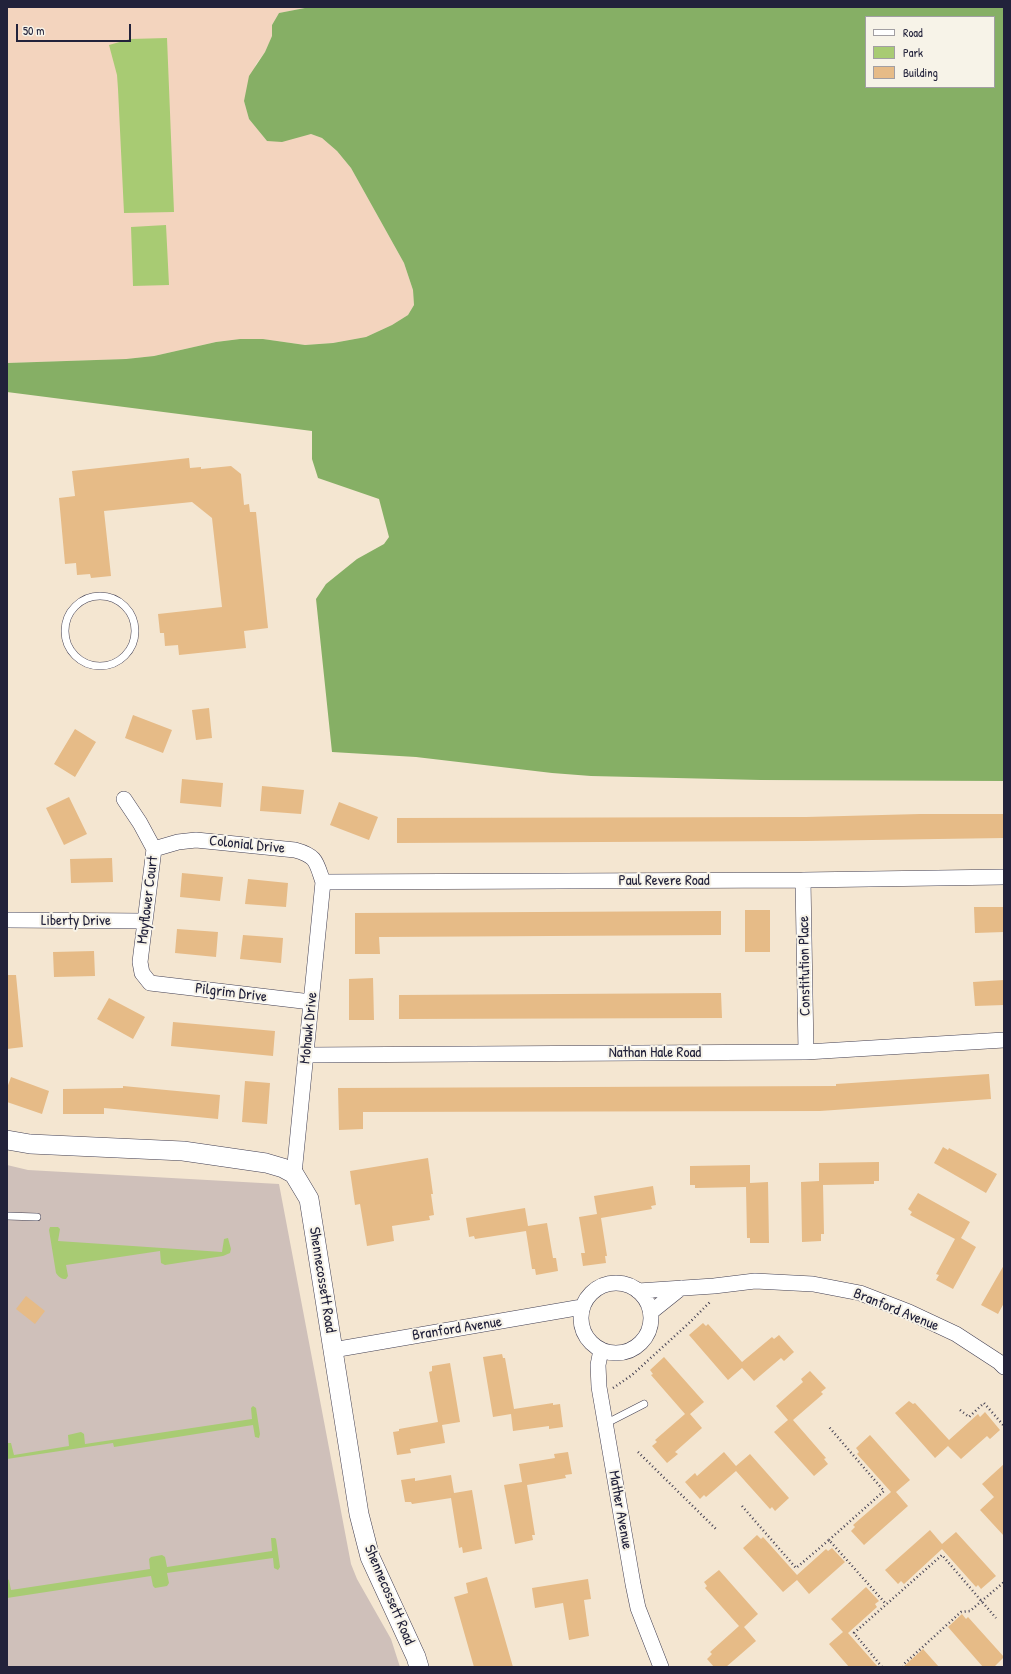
<!DOCTYPE html>
<style>
body{margin:0}
#map{position:relative;width:1011px;height:1674px;overflow:hidden;background:#f4e6d1;font-family:"Patrick Hand",sans-serif}
canvas{display:block}
.frame{position:absolute;inset:0;border:8px solid #22223b;pointer-events:none}
.legend{position:absolute;left:865px;top:16px;width:130px;height:72px;box-sizing:border-box;background:#f7f3e8;border:1px solid #a29fa3;margin:0;padding:5px 7px;list-style:none;font-size:12px;color:#22223b}
.legend li{display:flex;align-items:center;gap:8px;height:20px}
.legend b{width:20px;border:1px solid #a29fa3}
.scale{position:absolute;left:16px;top:24px;width:115px;height:18px;box-sizing:border-box;border:2px solid #22223b;border-top:0;padding-left:5px;font-size:12px;line-height:14px;white-space:nowrap;color:#22223b;-webkit-text-stroke:3px #f7f3e8;paint-order:stroke}
</style>
<div id="map">
<canvas width="1011" height="1674"></canvas>
<div class="frame"></div>
<ul class="legend">
<li><b style="height:5px;background:#fff"></b>Road</li>
<li><b style="height:11px;background:#a8cb73"></b>Park</li>
<li><b style="height:11px;background:#e6bb87"></b>Building</li>
</ul>
<div class="scale">50 m</div>
</div>
<script>
const ctx = document.querySelector('canvas').getContext('2d');
ctx.lineJoin = 'round';
function fillPath(path, color) { ctx.fillStyle = color; ctx.fill(path, 'evenodd'); }
function strokePath(path, color, width, dash) { ctx.strokeStyle = color; ctx.lineWidth = width; ctx.lineCap = dash ? 'butt' : 'round'; ctx.setLineDash(dash || []); ctx.stroke(path); }
function drawText(font, color, halo, rows, align = 'center') {
  ctx.font = font + ' "Patrick Hand",sans-serif'; ctx.lineWidth = 4; ctx.setLineDash([]); ctx.textBaseline = 'middle'; ctx.strokeStyle = halo; ctx.fillStyle = color; for (const [text, x, y, turn = 0] of rows) {
    ctx.save(); ctx.translate(x, y); ctx.rotate((+turn || 0) * Math.PI / 180); ctx.textAlign = isNaN(turn) ? turn : align; if (halo) ctx.strokeText(text, 0, 0); ctx.fillText(text, 0, 0); ctx.restore();
  }
}
fillPath(new Path2D(`
 M 7,7 L 310,7 L 279,13 L 272,25 L 272,36 L 265,52 L 256,64 L 244,101 L 249,119 L 267,141 L 311,134 L 322,138 L 337,151 L 351,168 L 404,263 L 413,290 L 414,305 L 408,315 L 392,325 L 366,337 L 333,343 L 305,345 L 263,339 L 240,339 L 216,342 L 154,356 L 126,359 L 7,363 Z`), '#f3d4be');
fillPath(new Path2D(`
 M 7,1165 L 28,1170 L 279,1184 L 351,1564 L 357,1579 L 391,1639 L 400,1667 L 7,1667 Z`), '#cfc0ba');
fillPath(new Path2D(`
 M 167,38 L 174,212 L 124,213 L 118,89 L 117,75 L 109,45 L 130,39 Z
 M 166,225 L 169,285 L 133,286 L 131,227 Z
 M 50,1227 L 58,1227 L 60,1229 L 58,1241 L 222,1252 L 224,1239 L 228,1238 L 231,1249 L 230,1253 L 223,1256 L 165,1265 L 161,1263 L 160,1251 L 66,1265 L 68,1276 L 66,1279 C 61,1279 59,1277 56,1273 L 49,1230 Z
 M 253,1406 L 256,1408 L 260,1434 L 259,1438 L 255,1437 L 253,1425 L 114,1447 L 113,1443 L 7,1459 L 7,1443 L 11,1443 L 14,1455 L 69,1446 L 68,1435 L 81,1432 L 84,1434 L 85,1444 L 252,1419 L 251,1408 Z
 M 271,1538 L 275,1538 L 276,1539 L 280,1567 L 278,1570 L 274,1568 L 273,1558 L 167,1573 L 169,1583 L 167,1586 L 155,1588 L 153,1586 L 151,1576 L 7,1598 L 7,1579 L 9,1580 L 11,1590 L 150,1569 L 149,1559 L 151,1557 L 162,1555 L 165,1557 L 167,1567 L 272,1551 Z`), '#a8cb73');
fillPath(new Path2D(`
 M 310,7 L 1004,7 L 1004,781 L 761,780 L 591,776 L 552,773 L 416,757 L 332,752 L 316,599 L 326,584 L 357,559 L 384,544 L 389,537 L 379,499 L 318,478 L 312,459 L 312,431 L 7,392 L 7,363 L 126,359 L 154,356 L 216,342 L 240,339 L 263,339 L 305,345 L 333,343 L 366,337 L 392,325 L 408,315 L 414,305 L 413,290 L 404,263 L 351,168 L 337,151 L 322,138 L 311,134 L 282,142 L 267,141 L 249,119 L 244,101 L 249,76 L 265,52 L 272,36 L 272,25 L 279,13 ZM 866,17 L 994,17 L 994,87 L 866,87 Z`), '#86af65');
fillPath(new Path2D(`
 M 189,458 L 190,468 L 201,467 L 201,469 L 231,466 L 241,474 L 244,505 L 249,504 L 250,512 L 256,512 L 268,628 L 244,631 L 246,648 L 179,655 L 178,645 L 165,646 L 164,633 L 160,633 L 158,614 L 222,607 L 212,518 L 192,502 L 104,511 L 111,576 L 91,578 L 90,574 L 77,575 L 76,563 L 65,564 L 59,498 L 75,496 L 72,471 Z
 M 209,708 L 212,738 L 196,740 L 192,710 Z
 M 133,715 L 172,730 L 163,753 L 125,738 Z
 M 75,729 L 96,742 L 75,777 L 54,764 Z
 M 182,779 L 223,783 L 221,807 L 180,803 Z
 M 262,786 L 304,790 L 301,814 L 260,811 Z
 M 69,797 L 87,834 L 64,845 L 46,808 Z
 M 339,802 L 378,817 L 369,840 L 330,825 Z
 M 920,814 L 1004,814 L 1004,838 L 806,841 L 397,843 L 397,818 L 806,817 Z
 M 112,858 L 113,882 L 71,883 L 70,859 Z
 M 182,873 L 223,877 L 220,901 L 180,897 Z
 M 248,879 L 288,883 L 286,907 L 245,904 Z
 M 974,907 L 1004,907 L 1004,932 L 975,933 Z
 M 745,910 L 770,910 L 770,952 L 745,952 Z
 M 721,911 L 721,935 L 379,937 L 380,954 L 355,954 L 355,913 Z
 M 177,929 L 218,932 L 216,957 L 175,953 Z
 M 243,935 L 283,938 L 281,963 L 240,959 Z
 M 94,951 L 95,976 L 54,977 L 53,952 Z
 M 7,975 L 16,975 L 23,1047 L 7,1049 Z
 M 373,978 L 374,1020 L 349,1020 L 349,979 Z
 M 1004,980 L 1004,1005 L 975,1006 L 973,982 Z
 M 721,993 L 722,1018 L 399,1019 L 399,995 Z
 M 109,998 L 145,1017 L 133,1039 L 97,1019 Z
 M 173,1022 L 275,1031 L 273,1056 L 171,1046 Z
 M 989,1074 L 991,1099 L 820,1111 L 363,1112 L 363,1129 L 339,1130 L 338,1088 L 836,1086 L 836,1084 Z
 M 11,1077 L 49,1091 L 42,1114 L 7,1102 L 7,1088 Z
 M 245,1081 L 270,1083 L 267,1124 L 242,1122 Z
 M 123,1086 L 220,1095 L 218,1119 L 104,1108 L 104,1114 L 63,1114 L 63,1089 L 123,1088 Z
 M 943,1147 L 948,1150 L 949,1148 L 997,1174 L 986,1193 L 934,1163 Z
 M 428,1158 L 433,1194 L 431,1194 L 434,1215 L 429,1216 L 430,1220 L 392,1226 L 394,1241 L 367,1246 L 360,1204 L 355,1205 L 350,1171 Z
 M 879,1162 L 879,1181 L 874,1181 L 874,1184 L 823,1185 L 824,1234 L 821,1234 L 821,1241 L 802,1242 L 801,1182 L 819,1181 L 819,1163 Z
 M 750,1165 L 750,1183 L 768,1182 L 769,1243 L 750,1243 L 750,1238 L 747,1238 L 746,1187 L 695,1188 L 695,1185 L 690,1185 L 690,1166 Z
 M 653,1186 L 656,1205 L 651,1206 L 652,1209 L 601,1218 L 607,1256 L 605,1256 L 606,1263 L 583,1266 L 581,1253 L 585,1253 L 579,1217 L 597,1214 L 594,1196 Z
 M 918,1193 L 970,1222 L 961,1238 L 976,1247 L 953,1289 L 936,1280 L 939,1275 L 936,1274 L 955,1239 L 910,1215 L 912,1212 L 908,1209 Z
 M 525,1208 L 528,1226 L 547,1223 L 553,1258 L 556,1258 L 558,1271 L 536,1275 L 535,1269 L 532,1269 L 526,1231 L 475,1239 L 474,1236 L 469,1237 L 466,1218 Z
 M 1004,1265 L 1004,1303 L 998,1314 L 981,1305 Z
 M 26,1296 L 45,1311 L 35,1324 L 16,1309 Z
 M 703,1323 L 706,1326 L 708,1324 L 742,1362 L 772,1337 L 774,1339 L 779,1335 L 794,1352 L 784,1361 L 781,1358 L 754,1381 L 742,1368 L 728,1380 L 689,1335 Z
 M 502,1354 L 503,1358 L 505,1358 L 514,1409 L 553,1403 L 553,1405 L 560,1404 L 563,1427 L 549,1429 L 549,1426 L 513,1431 L 511,1414 L 493,1417 L 483,1357 Z
 M 664,1357 L 704,1402 L 690,1414 L 702,1428 L 675,1452 L 678,1454 L 667,1463 L 652,1446 L 657,1442 L 655,1440 L 685,1414 L 651,1375 L 653,1374 L 650,1370 Z
 M 450,1363 L 460,1422 L 442,1425 L 445,1443 L 410,1449 L 411,1453 L 397,1455 L 393,1432 L 399,1431 L 399,1429 L 438,1422 L 429,1372 L 432,1371 L 432,1366 Z
 M 810,1371 L 826,1388 L 821,1392 L 823,1394 L 793,1420 L 826,1458 L 824,1459 L 828,1464 L 814,1476 L 774,1432 L 788,1420 L 776,1406 L 803,1382 L 801,1379 Z
 M 909,1401 L 913,1404 L 915,1403 L 949,1440 L 978,1414 L 980,1417 L 985,1412 L 1000,1430 L 990,1439 L 987,1436 L 961,1459 L 948,1446 L 935,1458 L 895,1413 Z
 M 870,1435 L 910,1480 L 896,1492 L 908,1506 L 864,1545 L 851,1531 L 855,1527 L 853,1525 L 891,1492 L 857,1454 L 859,1452 L 856,1448 Z
 M 568,1452 L 572,1474 L 565,1475 L 566,1478 L 527,1485 L 535,1535 L 532,1535 L 533,1540 L 515,1544 L 504,1485 L 522,1482 L 519,1464 L 555,1458 L 554,1454 Z
 M 724,1452 L 736,1466 L 750,1454 L 789,1498 L 775,1511 L 772,1507 L 770,1509 L 736,1471 L 706,1497 L 704,1495 L 700,1499 L 685,1482 L 695,1473 L 697,1476 Z
 M 1004,1464 L 1004,1536 L 980,1510 L 994,1497 L 982,1484 Z
 M 451,1475 L 454,1493 L 472,1490 L 482,1549 L 463,1553 L 462,1547 L 459,1548 L 451,1498 L 412,1504 L 411,1502 L 405,1502 L 401,1480 L 415,1478 L 415,1481 Z
 M 930,1530 L 942,1544 L 956,1532 L 996,1576 L 981,1589 L 978,1585 L 976,1587 L 942,1549 L 904,1584 L 901,1581 L 898,1584 L 885,1570 Z
 M 757,1535 L 761,1539 L 763,1537 L 797,1575 L 826,1549 L 828,1551 L 832,1548 L 845,1562 L 809,1594 L 797,1580 L 783,1592 L 743,1548 Z
 M 719,1570 L 758,1614 L 744,1627 L 756,1641 L 726,1667 L 714,1667 L 707,1659 L 712,1654 L 710,1652 L 739,1626 L 705,1588 L 707,1586 L 704,1582 Z
 M 487,1577 L 513,1667 L 474,1667 L 454,1597 L 468,1593 L 466,1583 Z
 M 588,1579 L 591,1599 L 584,1600 L 589,1636 L 569,1640 L 563,1603 L 535,1608 L 532,1588 Z
 M 866,1587 L 879,1601 L 875,1604 L 877,1607 L 848,1633 L 878,1667 L 849,1667 L 829,1644 L 843,1632 L 831,1619 Z
 M 962,1614 L 966,1619 L 968,1617 L 1004,1657 L 994,1667 L 983,1667 L 948,1627 Z
 M 923,1649 L 939,1667 L 903,1667 Z`), '#e6bb87');
const service = new Path2D(`
 M65 631a35 35 0 1 1 70 0a35 35 0 1 1-70 0Z
 M 7,1216 L 37,1217
 M 605,1424 L 644,1404`);
const minor = new Path2D(`
 M 124,799 L 140,823 L 154,849 L 140,962 L 142,973 L 150,983 L 311,1002
 M 154,849 L 178,842 L 196,840 L 295,850 C 317,856 316,862 323,882 L 294,1174
 M 803,880 L 806,1052
 M 323,882 L 803,880 L 1004,877
 M 7,920 L 144,921
 M 306,1055 L 806,1052 L 1004,1040
 M581 1318a35 35 0 1 1 70 0a35 35 0 1 1-70 0Z
 M 638,1291 L 714,1286 L 755,1281 L 813,1284 L 860,1293 L 909,1312 L 956,1334 L 999,1362 L 1004,1367
 M 651,1312 L 681,1288
 M 333,1350 L 582,1307
 M 601,1350 L 598,1365 L 599,1387 L 633,1584 L 638,1608 L 661,1667`);
const tertiary = new Path2D(`
 M 7,1140 L 30,1144 L 183,1151 L 266,1163 L 283,1168 L 294,1174 L 309,1199 L 359,1514 L 370,1557 L 416,1657 L 419,1667`);
strokePath(service, '#423f52', 8);
strokePath(minor, '#423f52', 16);
strokePath(tertiary, '#423f52', 20);
strokePath(new Path2D(`
 M 613,1388 L 632,1375 L 688,1324 L 711,1301
 M 960,1410 L 969,1417 L 984,1403 L 1004,1426
 M 638,1452 L 716,1529
 M 742,1506 L 796,1568 L 829,1540 L 886,1604
 M 829,1540 L 884,1491 L 829,1427
 M 882,1667 L 854,1633 L 942,1555 L 996,1618
 M 903,1667 L 904,1664 L 961,1612 L 970,1611 L 1004,1582`), '#423f52', 2.5, [1, 3]);
strokePath(service, '#fff', 7);
strokePath(minor, '#fff', 15);
strokePath(tertiary, '#fff', 19);
drawText('15px', '#22223b', '#f7f3e8', [
 ["Colonial Drive",247,845,6],
 ["Paul Revere Road",664,881],
 ["Mayflower Court",148,900,-83],
 ["Liberty Drive",76,921],
 ["Constitution Place",805,966,-91],
 ["Pilgrim Drive",231,993,7],
 ["Mohawk Drive",309,1028,-84],
 ["Nathan Hale Road",655,1053],
 ["Shennecossett Road",322,1280,81],
 ["Branford Avenue",896,1310,22],
 ["Branford Avenue",457,1329,-9],
 ["Mather Avenue",620,1510,80],
 ["Shennecossett Road",389,1595,67]
]);
</script>
